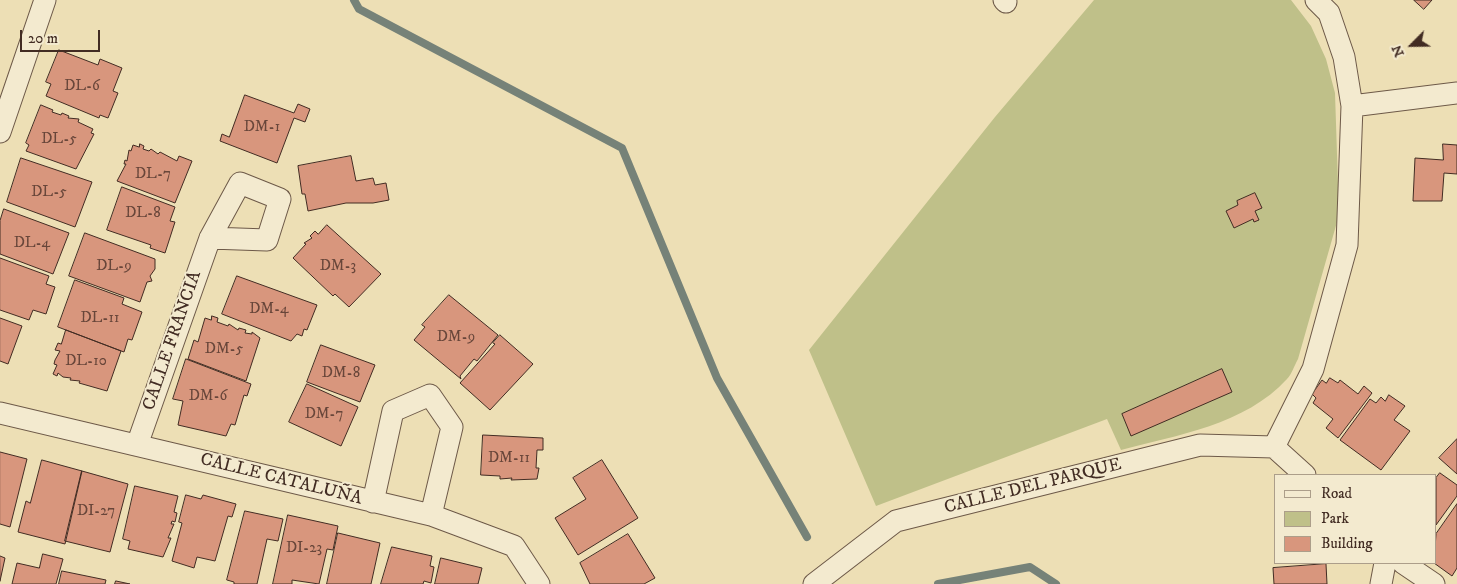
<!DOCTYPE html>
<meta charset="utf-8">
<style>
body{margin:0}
#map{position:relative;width:1457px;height:584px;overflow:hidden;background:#eddfb5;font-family:"IM FELL DW Pica",serif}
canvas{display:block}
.legend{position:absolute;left:1274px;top:474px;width:162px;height:90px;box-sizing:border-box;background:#f3eacf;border:1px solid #ac9e8a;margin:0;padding:6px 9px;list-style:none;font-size:15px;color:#422c23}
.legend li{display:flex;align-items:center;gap:10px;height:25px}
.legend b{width:25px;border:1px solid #ac9e8a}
.north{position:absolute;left:1387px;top:20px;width:50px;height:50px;-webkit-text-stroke:4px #f3eacf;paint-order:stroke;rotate:247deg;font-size:14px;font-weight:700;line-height:20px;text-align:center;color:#422c23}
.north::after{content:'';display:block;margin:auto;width:18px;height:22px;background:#422c23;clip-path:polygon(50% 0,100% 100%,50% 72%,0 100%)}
.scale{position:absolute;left:20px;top:30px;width:80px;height:22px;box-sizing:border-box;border:2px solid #422c23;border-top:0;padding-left:6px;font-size:15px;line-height:18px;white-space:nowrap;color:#422c23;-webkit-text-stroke:4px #f3eacf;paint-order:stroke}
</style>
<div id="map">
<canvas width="1457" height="584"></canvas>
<ul class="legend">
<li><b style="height:6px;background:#f3eacf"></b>Road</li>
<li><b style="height:14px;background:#bfc089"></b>Park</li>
<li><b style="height:14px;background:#d8967d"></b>Building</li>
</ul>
<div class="north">N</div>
<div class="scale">20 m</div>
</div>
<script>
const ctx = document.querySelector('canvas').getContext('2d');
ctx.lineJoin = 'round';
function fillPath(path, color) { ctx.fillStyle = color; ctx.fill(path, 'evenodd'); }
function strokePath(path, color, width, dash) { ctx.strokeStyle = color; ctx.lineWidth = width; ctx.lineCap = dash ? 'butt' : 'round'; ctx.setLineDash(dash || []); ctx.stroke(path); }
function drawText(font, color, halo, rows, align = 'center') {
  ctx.font = font + ' "IM FELL DW Pica",serif'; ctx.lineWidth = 4; ctx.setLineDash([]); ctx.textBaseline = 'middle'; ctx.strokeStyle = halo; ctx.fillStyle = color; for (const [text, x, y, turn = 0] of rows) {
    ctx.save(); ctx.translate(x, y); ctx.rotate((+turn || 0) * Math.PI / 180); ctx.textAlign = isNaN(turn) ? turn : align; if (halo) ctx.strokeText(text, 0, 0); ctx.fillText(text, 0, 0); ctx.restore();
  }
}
fillPath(new Path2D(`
 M 1094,0 L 1291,0 L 1311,26 L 1326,59 L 1335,93 L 1339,215 L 1298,359 C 1294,366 1292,374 1287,379 C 1245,425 1177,435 1121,450 L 1107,419 L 876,506 L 809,350 L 995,117 Z`), '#bfc089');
strokePath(new Path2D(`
 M 354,0 L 359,9 L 622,148 L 717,378 L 807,537
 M 938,584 L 1030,567 L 1056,584`), '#768278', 8);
const building = new Path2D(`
 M 1414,0 L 1432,0 L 1424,9 Z
 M 59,50 L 98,65 L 100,59 L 122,68 L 113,91 L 118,93 L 108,118 L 100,115 L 99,118 L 46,96 L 51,84 L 46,82 Z
 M 245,95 L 294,113 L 298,104 L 310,109 L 305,122 L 294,118 L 277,163 L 220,141 L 222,134 L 229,137 Z
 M 41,105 L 53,110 L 52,112 L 61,115 L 62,113 L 69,116 L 68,118 L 79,119 L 78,122 L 93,129 L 91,133 L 94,134 L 76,169 L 26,151 L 29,145 L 26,143 Z
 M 140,144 L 144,146 L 143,149 L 149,151 L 151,149 L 158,154 L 160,152 L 177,161 L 179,156 L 192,161 L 175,203 L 117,181 L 126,164 L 124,164 L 125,160 L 127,161 L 129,150 L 131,151 L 133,145 L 139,147 Z
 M 1443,144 L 1457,145 L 1457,174 L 1444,173 L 1442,201 L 1413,201 L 1415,158 L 1443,160 Z
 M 351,156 L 356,181 L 373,178 L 375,185 L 386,183 L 389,200 L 373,203 L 346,203 L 308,211 L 305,194 L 302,194 L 298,166 Z
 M 21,158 L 92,182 L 75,227 L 7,202 Z
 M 122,187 L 175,207 L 170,221 L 175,222 L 165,253 L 150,248 L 151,245 L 107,230 Z
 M 1255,193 L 1262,208 L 1255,211 L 1259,220 L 1254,222 L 1253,219 L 1234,228 L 1226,211 L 1238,205 L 1237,201 Z
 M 4,209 L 69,233 L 53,274 L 0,254 L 0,221 Z
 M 327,225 L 381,274 L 349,307 L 335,294 L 333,296 L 293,258 L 306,244 L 304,243 L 312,238 L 310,236 L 315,231 L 318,234 Z
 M 85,233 L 155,259 L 155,269 L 150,276 L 152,281 L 147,282 L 140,302 L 69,276 Z
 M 0,258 L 49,276 L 46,284 L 55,287 L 46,314 L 33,310 L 29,320 L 0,310 Z
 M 237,276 L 317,305 L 307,330 L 304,329 L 302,336 L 297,334 L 291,341 L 222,314 Z
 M 75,280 L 124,298 L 122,304 L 142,312 L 132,340 L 128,339 L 124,352 L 58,327 Z
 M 449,295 L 498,335 L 477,361 L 474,359 L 460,376 L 461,379 L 414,340 L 425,327 L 422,325 Z
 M 212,316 L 218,318 L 217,322 L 228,326 L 229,324 L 238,330 L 239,328 L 246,330 L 245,333 L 252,334 L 252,332 L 260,338 L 246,381 L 188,359 L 194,340 L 198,342 L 205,318 L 211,320 Z
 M 0,318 L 22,326 L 8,364 L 0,361 Z
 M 66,330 L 121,351 L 107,391 L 79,383 L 80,381 L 70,380 L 71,378 L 63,377 L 58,373 L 57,376 L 53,374 L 57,365 L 54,364 L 55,360 L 60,351 L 55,350 L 58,343 L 61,344 Z
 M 500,335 L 533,364 L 490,410 L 460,383 L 495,344 L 493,343 Z
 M 321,345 L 375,365 L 360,402 L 307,382 Z
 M 186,359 L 251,384 L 247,396 L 244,395 L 235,425 L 231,424 L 226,436 L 178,425 L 183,401 L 173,399 Z
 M 1222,369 L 1232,392 L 1131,436 L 1122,414 Z
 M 1330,378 L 1338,383 L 1340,380 L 1358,394 L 1364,386 L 1372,393 L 1338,438 L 1326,428 L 1333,419 L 1313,403 L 1316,398 L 1312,394 L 1322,380 L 1326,383 Z
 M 307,384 L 358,407 L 341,446 L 289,422 Z
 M 1389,395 L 1405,406 L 1394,420 L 1410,431 L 1381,470 L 1340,440 L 1370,399 L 1376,403 L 1381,397 L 1385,401 Z
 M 483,435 L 543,438 L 543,450 L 537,450 L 536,468 L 539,468 L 537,479 L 511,480 L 512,478 L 500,479 L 500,476 L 481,475 Z
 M 1457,439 L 1457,474 L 1439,458 Z
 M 0,452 L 27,459 L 10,527 L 0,524 Z
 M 42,460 L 82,471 L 65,544 L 18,532 L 26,501 L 30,503 Z
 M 602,460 L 638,518 L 578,555 L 555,518 L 586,499 L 573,478 Z
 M 82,471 L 128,484 L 110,552 L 65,541 Z
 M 1440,473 L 1457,485 L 1457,496 L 1436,525 L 1436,478 Z
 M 135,486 L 178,496 L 174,512 L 177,513 L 175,522 L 172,521 L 171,524 L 174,524 L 168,538 L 171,538 L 163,557 L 128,549 L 130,541 L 123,539 Z
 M 186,495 L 201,499 L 203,495 L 236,504 L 232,517 L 228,516 L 215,561 L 197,557 L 194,568 L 172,561 L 182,523 L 179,522 Z
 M 1457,504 L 1457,568 L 1452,576 L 1434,563 L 1436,534 Z
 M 245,511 L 283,519 L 278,541 L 267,539 L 257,584 L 234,584 L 234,582 L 227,580 Z
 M 288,515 L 338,526 L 333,550 L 327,549 L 319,584 L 292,580 L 292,584 L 273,584 Z
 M 338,533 L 380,543 L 371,584 L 327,584 Z
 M 628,534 L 655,578 L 644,584 L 590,584 L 580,563 Z
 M 392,547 L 432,556 L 430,566 L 434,567 L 431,583 L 424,581 L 423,584 L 381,584 Z
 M 43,554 L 63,559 L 56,584 L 12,584 L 17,563 L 39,568 Z
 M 0,556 L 5,558 L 0,581 Z
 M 441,558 L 482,568 L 478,584 L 435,584 Z
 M 1326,564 L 1327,584 L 1274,584 L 1273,568 Z
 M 62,571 L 106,580 L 105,584 L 59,584 Z
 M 116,581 L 130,584 L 115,584 Z`);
fillPath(building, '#d8967d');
strokePath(building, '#422c23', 1);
const minor = new Path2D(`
 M 1004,0 L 1006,2
 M 1352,106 L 1457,93
 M 0,132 L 45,0
 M 0,413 L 431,515 L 514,546 L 539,584
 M 137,445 L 210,238 L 240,183 L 280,199 L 267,240 L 210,238
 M 1274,447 L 1313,369 L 1347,245 L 1352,106 L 1344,57 L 1329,13 L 1316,0
 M 1274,447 L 1305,475
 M 373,502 L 393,411 L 430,395 L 452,427 L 431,515
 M 1403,563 L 1434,584
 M 814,584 L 896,521 L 1200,445 L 1274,447
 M 1381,584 L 1385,563`);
strokePath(minor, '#6d5948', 23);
strokePath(minor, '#f3eacf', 21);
drawText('15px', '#68463a', null, [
 ["DL-6",82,87],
 ["DM-1",262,128],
 ["DL-5",59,140],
 ["DL-7",153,175],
 ["DL-5",49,193],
 ["DL-8",143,214],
 ["DL-4",32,244],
 ["DL-9",114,267],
 ["DM-3",338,267],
 ["DM-4",269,310],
 ["DL-11",100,319],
 ["DM-9",456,338],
 ["DM-5",224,350],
 ["DL-10",86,362],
 ["DM-8",341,374],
 ["DM-6",208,397],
 ["DM-7",324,415],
 ["DM-11",509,459],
 ["DI-27",96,512],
 ["DI-23",304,549]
]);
drawText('18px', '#422c23', '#f3eacf', [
 ["CALLE FRANCIA",173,341,-71],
 ["CALLE CATALUÑA",281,480,14],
 ["CALLE DEL PARQUE",1033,487,-14]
]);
</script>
